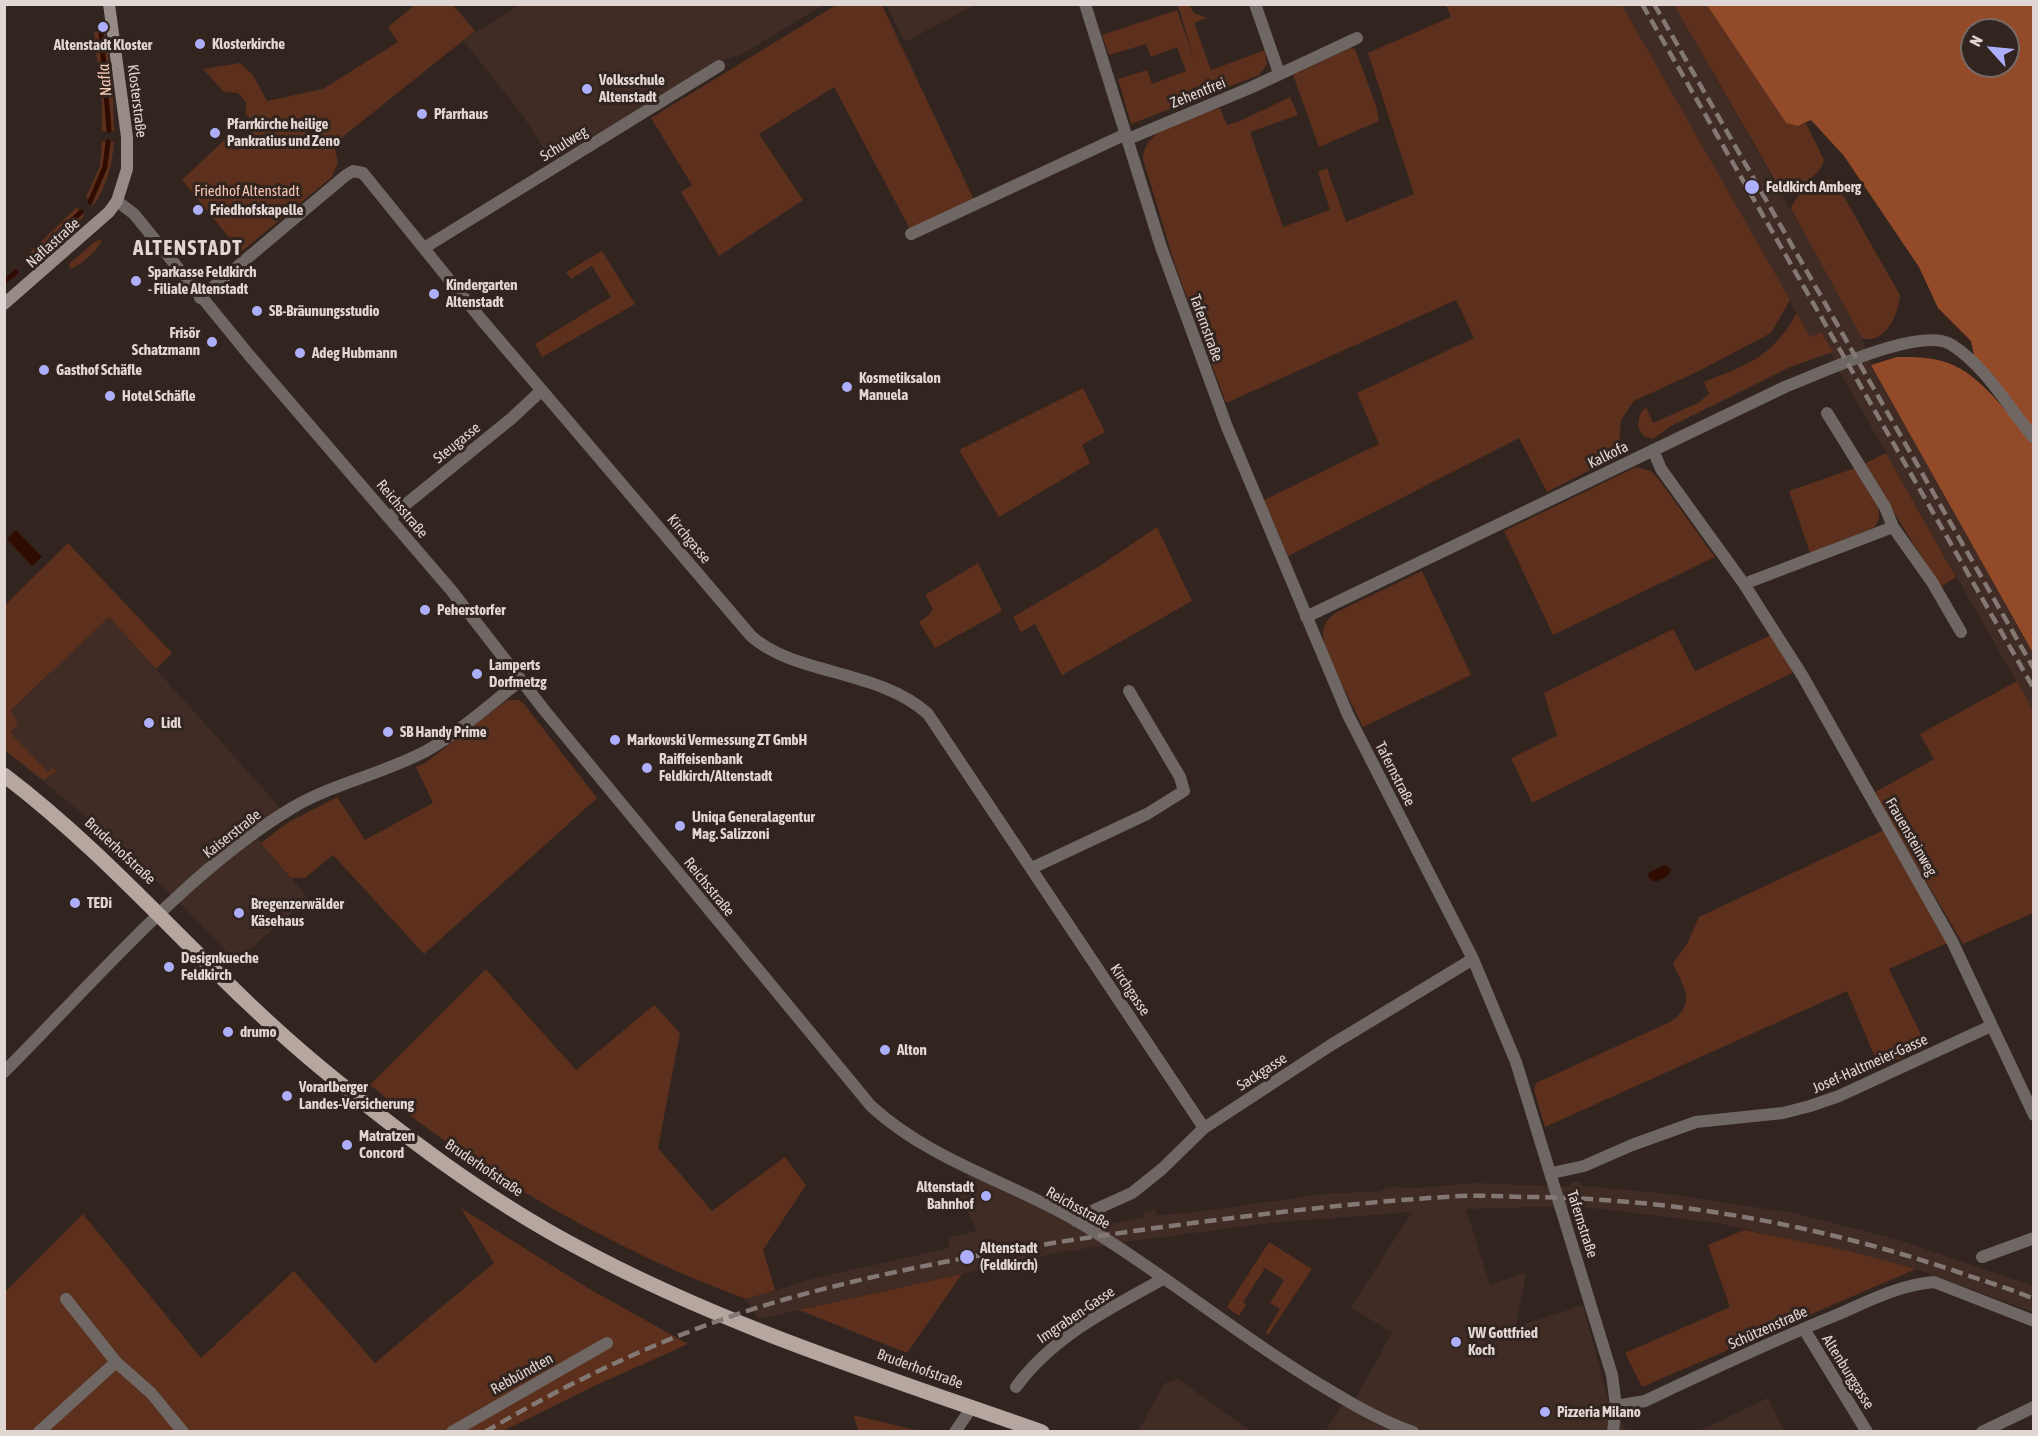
<!DOCTYPE html>
<meta charset="utf-8">
<style>
body{margin:0}
#map{position:relative;width:2038px;height:1436px;overflow:hidden;background:#32241f;font-family:"Asap Condensed",sans-serif}
canvas{display:block}
.frame{position:absolute;inset:0;border:6px solid #e0d6d3;pointer-events:none}
.north{position:absolute;left:1960px;top:18px;width:60px;height:60px;box-sizing:border-box;background:#32241f;border:2px solid #786b67;border-radius:50%;rotate:297deg;font-size:16px;font-weight:700;line-height:24px;text-align:center;color:#e0d6d3}
.north::after{content:'';display:block;margin:auto;width:21px;height:27px;background:#adaffb;clip-path:polygon(50% 0,100% 100%,50% 72%,0 100%)}
</style>
<div id="map">
<canvas width="2038" height="1436"></canvas>
<div class="frame"></div>
<div class="north">N</div>
</div>
<script>
const ctx = document.querySelector('canvas').getContext('2d');
ctx.lineJoin = 'round';
function fillPath(path, color) { ctx.fillStyle = color; ctx.fill(path, 'evenodd'); }
function strokePath(path, color, width, dash) { ctx.strokeStyle = color; ctx.lineWidth = width; ctx.lineCap = dash ? 'butt' : 'round'; ctx.setLineDash(dash || []); ctx.stroke(path); }
function drawText(font, color, halo, rows, align = 'center') {
  ctx.font = font + ' "Asap Condensed",sans-serif'; ctx.lineWidth = 6; ctx.setLineDash([]); ctx.textBaseline = 'middle'; ctx.strokeStyle = halo; ctx.fillStyle = color; for (const [text, x, y, turn = 0] of rows) {
    ctx.save(); ctx.translate(x, y); ctx.rotate((+turn || 0) * Math.PI / 180); ctx.textAlign = isNaN(turn) ? turn : align; if (halo) ctx.strokeText(text, 0, 0); ctx.fillText(text, 0, 0); ctx.restore();
  }
}
fillPath(new Path2D(`
 M 520,5 L 823,5 L 744,53 L 717,62 L 552,161 L 523,116 L 463,40 Z
 M 886,5 L 975,5 L 905,42 Z
 M 1622,5 L 1674,5 L 1851,316 L 1862,338 L 1871,365 L 2033,653 L 2033,711 L 1837,367 L 1822,333 L 1810,337 Z
 M 109,617 L 285,813 L 255,835 L 308,898 L 236,962 L 186,909 L 97,826 L 5,750 L 5,716 Z
 M 973,1172 L 1087,1228 L 1144,1217 L 1144,1212 L 1155,1210 L 1156,1215 L 1189,1213 L 1323,1194 L 1380,1191 L 1388,1187 L 1419,1188 L 1475,1183 L 1571,1187 L 1571,1182 L 1581,1182 L 1582,1186 L 1662,1193 L 1793,1213 L 1899,1240 L 2034,1286 L 2033,1312 L 1916,1269 L 1718,1223 L 1574,1206 L 1466,1209 L 1490,1285 L 1526,1272 L 1516,1327 L 1583,1305 L 1609,1402 L 1627,1432 L 1325,1431 L 1346,1400 L 1353,1403 L 1392,1333 L 1351,1307 L 1412,1212 L 1269,1223 L 1125,1242 L 1052,1254 L 758,1319 L 746,1299 L 816,1278 L 949,1248 L 948,1238 L 977,1231 L 955,1188 Z
 M 1178,1379 L 1251,1431 L 1138,1431 L 1165,1383 Z
 M 1768,1398 L 1784,1431 L 1699,1431 Z`), '#402c25');
fillPath(new Path2D(`
 M 415,5 L 453,5 L 475,31 L 345,135 L 334,146 L 338,163 L 332,177 L 241,252 L 182,180 L 224,140 L 234,150 L 258,127 L 246,114 L 246,102 L 238,93 L 224,92 L 203,69 L 240,63 L 253,75 L 267,101 L 323,89 L 398,42 L 388,27 Z
 M 836,5 L 882,5 L 974,200 L 910,229 L 834,87 L 759,134 L 803,200 L 719,256 L 681,192 L 692,185 L 651,118 Z
 M 1178,5 L 1189,5 L 1194,13 L 1207,18 L 1194,23 L 1211,70 L 1265,50 L 1267,64 L 1259,75 L 1131,124 L 1118,79 L 1147,70 L 1152,84 L 1186,71 L 1177,47 L 1151,57 L 1146,44 L 1109,55 L 1102,35 L 1177,10 L 1194,59 Z
 M 1446,5 L 1622,5 L 1790,300 L 1771,333 L 1699,371 L 1634,401 L 1621,420 L 1619,447 L 1610,460 L 1547,492 L 1519,438 L 1288,556 L 1264,500 L 1379,444 L 1357,393 L 1474,338 L 1456,300 L 1226,403 L 1175,265 L 1143,159 C 1144,127 1195,116 1220,108 L 1227,125 L 1240,121 L 1290,97 L 1298,115 L 1250,132 L 1283,227 L 1330,210 L 1318,172 L 1327,168 L 1346,222 L 1414,194 L 1368,53 L 1451,17 Z
 M 1674,5 L 1707,5 L 1786,123 L 1798,126 L 1806,123 L 1824,160 C 1821,175 1795,193 1780,189 Z
 M 105,30 L 113,93 L 114,131 L 102,131 L 102,103 L 94,32 Z
 M 1350,48 L 1355,49 L 1376,106 L 1379,121 L 1319,147 L 1293,75 Z
 M 102,141 L 114,142 C 112,167 107,185 93,206 L 86,197 L 100,166 Z
 M 1830,180 L 1835,181 L 1900,295 C 1899,313 1885,346 1862,338 L 1791,209 C 1795,194 1815,182 1830,180 Z
 M 77,207 L 84,216 L 32,266 L 24,258 Z
 M 102,240 C 99,250 78,268 69,269 L 70,263 L 96,241 Z
 M 602,251 L 635,304 L 542,357 L 535,344 L 611,297 L 592,266 L 571,279 L 566,272 Z
 M 1797,313 L 1810,337 L 1821,332 L 1833,352 L 1790,367 L 1671,426 L 1653,439 L 1643,436 L 1638,426 L 1640,414 L 1646,407 L 1653,423 L 1698,403 L 1709,394 L 1704,382 C 1749,364 1771,358 1797,313 Z
 M 1083,388 L 1105,432 L 1082,445 L 1090,463 L 999,517 L 959,450 Z
 M 1886,453 L 1956,577 L 1940,587 L 1864,464 Z
 M 1636,467 L 1651,471 L 1660,481 L 1715,557 L 1553,635 L 1504,531 Z
 M 1855,468 C 1864,484 1889,510 1875,527 L 1810,553 L 1789,491 Z
 M 1157,527 L 1192,601 L 1062,675 L 1035,624 L 1021,632 L 1013,617 L 1098,567 Z
 M 68,543 L 172,653 L 156,669 L 109,617 L 10,711 L 18,723 L 10,733 L 48,772 L 53,768 L 57,771 L 43,780 L 5,750 L 5,605 Z
 M 978,563 L 1002,611 L 935,648 L 919,622 L 929,615 L 933,609 L 925,595 Z
 M 1422,571 L 1471,675 L 1363,727 C 1354,707 1324,654 1323,635 C 1323,624 1329,617 1337,612 Z
 M 1673,629 L 1695,671 L 1771,635 L 1793,670 L 1792,673 L 1532,803 L 1511,758 L 1557,736 L 1544,693 Z
 M 2017,681 L 2033,711 L 2033,913 L 1963,944 L 1874,793 L 1934,759 L 1920,734 Z
 M 507,700 L 519,700 L 524,704 L 597,798 L 424,954 L 333,855 L 305,878 L 291,878 L 261,843 L 287,823 L 337,797 L 365,840 L 433,803 L 416,767 L 425,763 Z
 M 1884,830 L 1947,943 L 1889,969 L 1927,1047 L 1879,1067 L 1847,991 L 1545,1127 L 1534,1090 L 1536,1083 L 1670,1022 C 1698,1003 1683,988 1673,963 L 1686,946 L 1699,917 Z
 M 486,969 L 576,1070 L 654,1005 L 680,1033 L 658,1148 L 712,1211 L 785,1157 L 806,1185 L 763,1250 L 775,1290 L 746,1299 C 610,1249 484,1175 370,1085 Z
 M 461,1208 L 586,1287 L 688,1344 L 592,1387 L 503,1431 L 5,1432 L 5,1292 L 83,1214 L 201,1358 L 294,1271 L 375,1363 L 494,1263 Z
 M 1744,1230 L 1848,1251 L 1916,1269 L 1642,1387 L 1625,1353 L 1730,1307 L 1708,1245 Z
 M 1269,1242 L 1312,1269 L 1268,1335 L 1266,1332 L 1280,1309 L 1270,1303 L 1284,1280 L 1265,1268 L 1243,1302 L 1246,1304 L 1239,1316 L 1227,1307 Z
 M 962,1274 L 907,1353 L 799,1310 Z
 M 853,1415 L 919,1431 L 859,1431 Z`), '#5c301d');
fillPath(new Path2D(`
 M 1707,5 L 2033,5 L 2033,438 L 1976,365 L 1971,341 L 1938,308 L 1919,267 L 1844,156 L 1811,120 L 1798,126 L 1786,123 ZM 1972,30 L 2008,30 L 2008,66 L 1972,66 Z
 M 1897,357 C 1914,357 1932,357 1948,363 C 1981,374 2011,418 2033,443 L 2033,653 L 1871,365 Z`), '#924a28');
fillPath(new Path2D(`
 M 16,530 L 42,557 L 32,566 L 7,539 Z
 M 1665,865 L 1671,869 L 1668,876 L 1655,882 L 1649,878 L 1648,873 Z`), '#300b00');
strokePath(new Path2D(`
 M 101,31 L 109,130
 M 90,202 L 105,167 L 108,142
 M 28,262 L 81,212
 M 4,282 L 16,272`), '#300b00', 5);
strokePath(new Path2D(`
 M 1085,4 L 1161,247 L 1227,427 L 1348,715 L 1473,959 L 1516,1062 L 1612,1375 L 1616,1406 L 1613,1432
 M 1255,4 L 1279,73
 M 1128,139 L 1250,88 L 1357,38
 M 117,201 L 134,214 L 249,355 L 451,590 L 545,711 L 871,1106 C 931,1161 1008,1181 1077,1221 C 1161,1271 1236,1334 1319,1384 C 1349,1402 1380,1421 1413,1432
 M 911,234 L 1126,134
 M 424,248 L 719,66
 M 200,298 L 345,176 L 353,171 L 363,173 L 481,319 L 751,636 C 796,676 879,669 928,714 L 1204,1128
 M 1827,413 L 1885,507 L 1893,527 L 1932,582 L 1961,632
 M 1653,450 L 1661,469 L 1744,584 L 1802,675 L 1952,941 L 2034,1115
 M 389,518 L 512,418 L 542,390
 M 1744,584 L 1893,527
 M 1306,617 L 1787,386 C 1821,373 1922,325 1952,345 C 1987,368 2008,407 2034,438
 M 1032,868 L 1147,814 L 1184,791 L 1180,777 L 1129,691
 M 4,1072 C 90,986 188,870 292,808 C 334,783 383,774 426,751 C 457,734 493,702 521,680
 M 1552,1173 L 1584,1166 L 1632,1145 L 1696,1122 L 1783,1113 L 1810,1106 L 1839,1096 L 1991,1026
 M 1076,1221 L 1083,1215 L 1132,1193 L 1162,1169 L 1204,1128 L 1331,1045 L 1473,959
 M 1982,1257 L 2034,1238
 M 66,1299 L 116,1362 L 151,1393 L 183,1432
 M 1804,1329 L 1867,1432
 M 1016,1387 C 1053,1336 1109,1309 1163,1279
 M 1616,1406 L 1645,1401 C 1708,1371 1770,1342 1834,1316 C 1867,1302 1898,1285 1934,1282 L 2034,1321
 M 39,1432 L 116,1362
 M 452,1432 L 607,1343
 M 955,1432 L 972,1407
 M 1982,1432 L 2034,1407`), '#6e6764', 12);
strokePath(new Path2D(`
 M 4,304 L 109,212 L 117,201 L 127,169 L 127,137 L 109,4`), '#968b86', 12);
strokePath(new Path2D(`
 M 4,775 C 120,863 210,977 321,1068 C 402,1135 485,1198 577,1247 C 723,1326 886,1377 1042,1432`), '#b5a6a0', 15);
strokePath(new Path2D(`
 M 1642,4 L 2034,689
 M 1654,4 L 2034,669
 M 485,1432 C 579,1376 681,1329 786,1299 C 904,1266 1026,1246 1148,1229 C 1252,1215 1356,1202 1460,1196 C 1484,1195 1508,1197 1532,1197 C 1677,1199 1820,1225 1958,1272 C 1983,1281 2009,1288 2034,1299`), '#847874', 4.5, [12, 6]);
for (const [x, y, r, color] of [
 [103,27,6,"#adaffb"],
 [200,44,6,"#adaffb"],
 [587,89,6,"#adaffb"],
 [422,114,6,"#adaffb"],
 [215,133,6,"#adaffb"],
 [1752,187,8,"#adaffb"],
 [198,210,6,"#adaffb"],
 [136,281,6,"#adaffb"],
 [434,294,6,"#adaffb"],
 [257,311,6,"#adaffb"],
 [212,342,6,"#adaffb"],
 [300,353,6,"#adaffb"],
 [44,370,6,"#adaffb"],
 [847,387,6,"#adaffb"],
 [110,396,6,"#adaffb"],
 [425,610,6,"#adaffb"],
 [477,674,6,"#adaffb"],
 [149,723,6,"#adaffb"],
 [388,732,6,"#adaffb"],
 [615,740,6,"#adaffb"],
 [647,768,6,"#adaffb"],
 [680,826,6,"#adaffb"],
 [75,903,6,"#adaffb"],
 [239,913,6,"#adaffb"],
 [169,967,6,"#adaffb"],
 [228,1032,6,"#adaffb"],
 [885,1050,6,"#adaffb"],
 [287,1096,6,"#adaffb"],
 [347,1145,6,"#adaffb"],
 [986,1196,6,"#adaffb"],
 [967,1257,8,"#adaffb"],
 [1456,1342,6,"#adaffb"],
 [1545,1412,6,"#adaffb"]
]) { const dot = new Path2D(); dot.arc(x, y, r, 0, 2 * Math.PI); ctx.fillStyle = color; ctx.fill(dot); strokePath(dot, '#32241f', 2); }
drawText('bold 15px', '#e0d6d3', '#32241f', [
 ["Klosterkirche",212,44],
 ["Altenstadt Kloster",103,45,"center"],
 ["Volksschule",599,80],
 ["Altenstadt",599,97],
 ["Pfarrhaus",434,114],
 ["Pfarrkirche heilige",227,124],
 ["Pankratius und Zeno",227,141],
 ["Feldkirch Amberg",1766,187],
 ["Friedhofskapelle",210,210],
 ["Sparkasse Feldkirch",148,272],
 ["- Filiale Altenstadt",148,289],
 ["Kindergarten",446,285],
 ["Altenstadt",446,302],
 ["SB-Bräunungsstudio",269,311],
 ["Frisör",200,333,"right"],
 ["Schatzmann",200,350,"right"],
 ["Adeg Hubmann",312,353],
 ["Gasthof Schäfle",56,370],
 ["Kosmetiksalon",859,378],
 ["Manuela",859,395],
 ["Hotel Schäfle",122,396],
 ["Peherstorfer",437,610],
 ["Lamperts",489,665],
 ["Dorfmetzg",489,682],
 ["Lidl",161,723],
 ["SB Handy Prime",400,732],
 ["Markowski Vermessung ZT GmbH",627,740],
 ["Raiffeisenbank",659,759],
 ["Feldkirch/Altenstadt",659,776],
 ["Uniqa Generalagentur",692,817],
 ["Mag. Salizzoni",692,834],
 ["TEDi",87,903],
 ["Bregenzerwälder",251,904],
 ["Käsehaus",251,921],
 ["Designkueche",181,958],
 ["Feldkirch",181,975],
 ["drumo",240,1032],
 ["Alton",897,1050],
 ["Vorarlberger",299,1087],
 ["Landes-Versicherung",299,1104],
 ["Matratzen",359,1136],
 ["Concord",359,1153],
 ["Altenstadt",974,1187,"right"],
 ["Bahnhof",974,1204,"right"],
 ["Altenstadt",980,1248],
 ["(Feldkirch)",980,1265],
 ["VW Gottfried",1468,1333],
 ["Koch",1468,1350],
 ["Pizzeria Milano",1557,1412]
], 'left');
drawText('15px', '#e0d6d3', '#32241f', [
 ["Zehentfrei",1198,93,-22],
 ["Klosterstraße",137,101,83],
 ["Schulweg",564,144,-32],
 ["Naflastraße",53,243,-42],
 ["Tafernstraße",1206,328,70],
 ["Steugasse",457,443,-39],
 ["Kalkofa",1608,455,-26],
 ["Reichsstraße",402,509,50],
 ["Kirchgasse",689,539,50],
 ["Tafernstraße",1395,774,63],
 ["Kaiserstraße",232,834,-38],
 ["Frauensteinweg",1911,837,60],
 ["Bruderhofstraße",120,851,43],
 ["Reichsstraße",709,887,51],
 ["Kirchgasse",1130,990,56],
 ["Josef-Haltmeier-Gasse",1870,1064,-24],
 ["Sackgasse",1262,1072,-33],
 ["Bruderhofstraße",484,1168,34],
 ["Reichsstraße",1078,1208,29],
 ["Tafernstraße",1582,1224,72],
 ["Imgraben-Gasse",1076,1315,-34],
 ["Schützenstraße",1768,1328,-24],
 ["Bruderhofstraße",920,1369,20],
 ["Altenburggasse",1848,1372,58],
 ["Rebbündten",522,1374,-29]
]);
drawText('15px', '#f1c5b3', '#32241f', [
 ["Friedhof Altenstadt",247,191]
]);
drawText('italic 16px', '#f4c9b6', '#32241f', [
 ["Nafla",105,80,-95]
]);
ctx.letterSpacing = '1.5px';
drawText('bold 21px', '#e0d6d3', '#32241f', [
 ["ALTENSTADT",188,248]
]);
ctx.letterSpacing = '0px';
</script>
